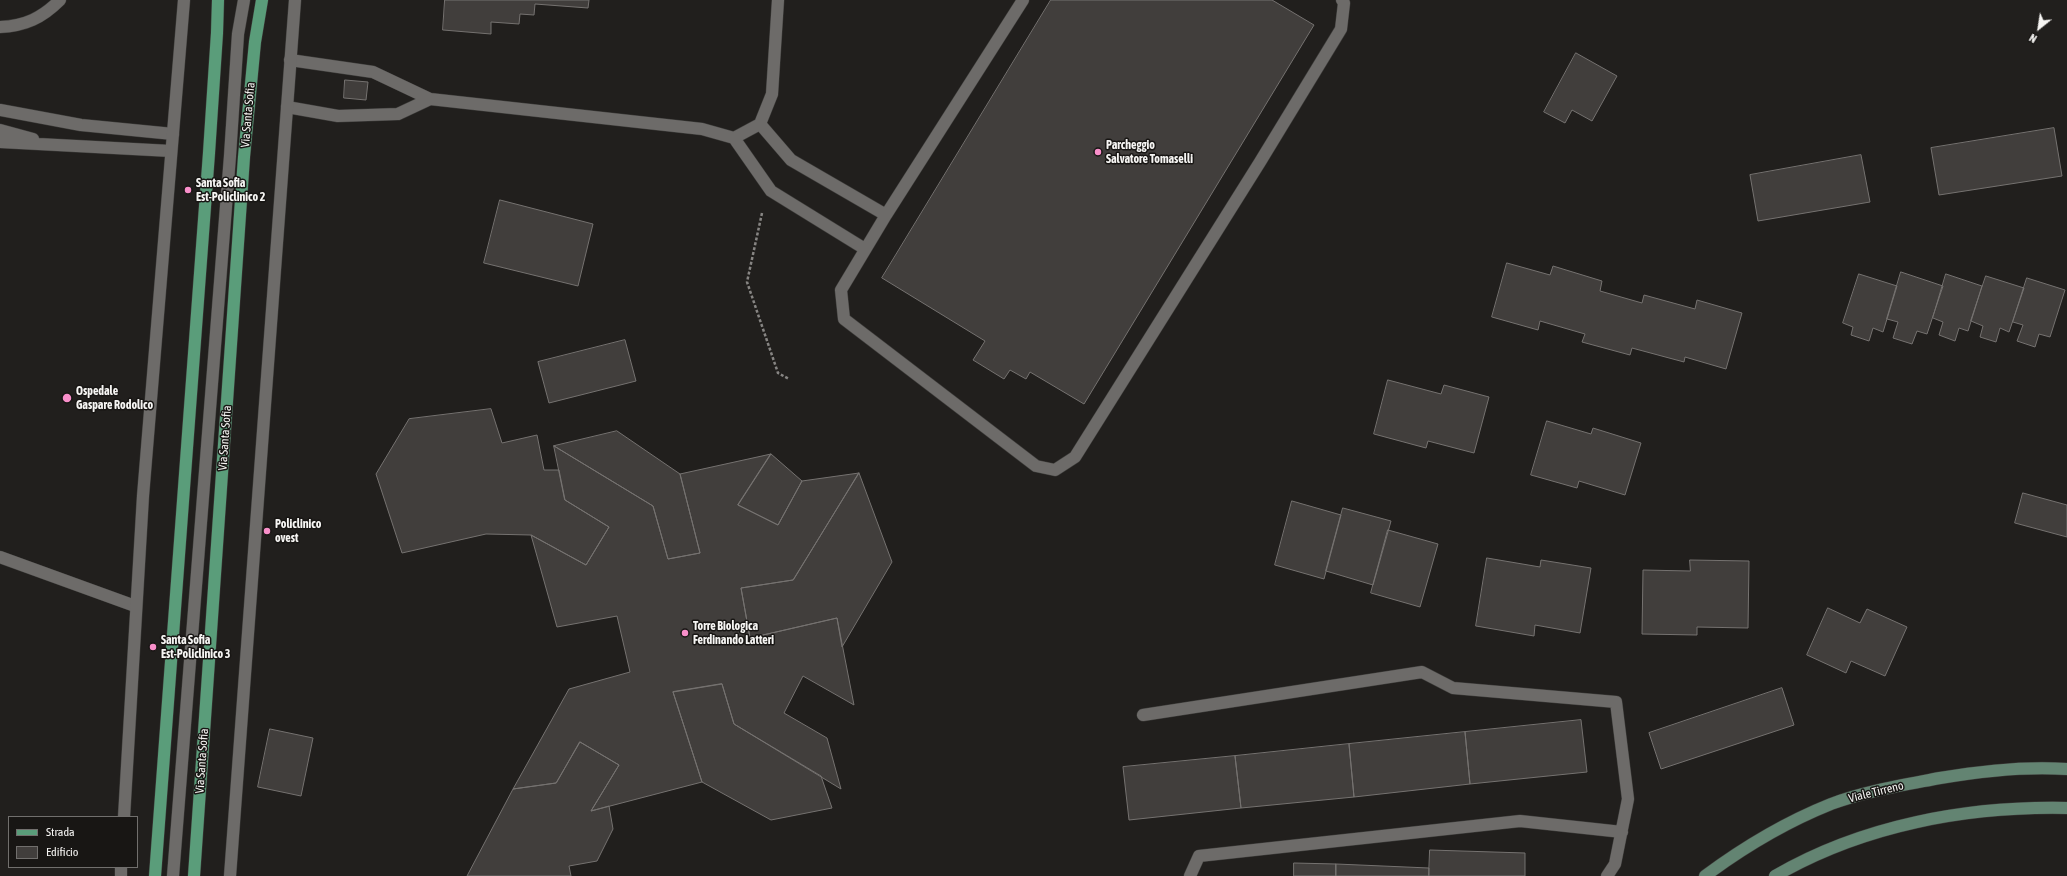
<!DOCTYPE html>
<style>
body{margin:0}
#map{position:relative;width:2067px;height:876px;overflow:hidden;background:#211f1d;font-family:"Asap Condensed",sans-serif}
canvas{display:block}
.legend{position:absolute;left:8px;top:816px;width:130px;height:52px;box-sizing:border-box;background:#181614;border:1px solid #716f6d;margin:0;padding:5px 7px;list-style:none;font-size:12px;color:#f6f5f3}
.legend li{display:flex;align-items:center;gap:8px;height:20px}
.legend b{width:20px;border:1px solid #716f6d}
.north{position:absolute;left:2019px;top:8px;width:40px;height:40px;-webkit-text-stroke:3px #181614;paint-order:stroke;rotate:210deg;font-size:11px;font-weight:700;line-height:16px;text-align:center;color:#f6f5f3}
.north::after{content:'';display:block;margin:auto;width:14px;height:18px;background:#f6f5f3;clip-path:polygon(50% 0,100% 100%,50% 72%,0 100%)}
</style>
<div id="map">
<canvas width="2067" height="876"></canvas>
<ul class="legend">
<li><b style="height:5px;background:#5a9d7a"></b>Strada</li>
<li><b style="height:11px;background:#413e3c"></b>Edificio</li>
</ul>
<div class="north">N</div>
</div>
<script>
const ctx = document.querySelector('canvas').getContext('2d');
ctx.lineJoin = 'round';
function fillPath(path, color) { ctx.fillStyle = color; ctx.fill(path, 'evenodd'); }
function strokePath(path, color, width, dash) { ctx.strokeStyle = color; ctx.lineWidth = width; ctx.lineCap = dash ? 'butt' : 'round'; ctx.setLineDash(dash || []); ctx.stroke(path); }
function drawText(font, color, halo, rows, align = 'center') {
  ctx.font = font + ' "Asap Condensed",sans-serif'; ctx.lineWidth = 3; ctx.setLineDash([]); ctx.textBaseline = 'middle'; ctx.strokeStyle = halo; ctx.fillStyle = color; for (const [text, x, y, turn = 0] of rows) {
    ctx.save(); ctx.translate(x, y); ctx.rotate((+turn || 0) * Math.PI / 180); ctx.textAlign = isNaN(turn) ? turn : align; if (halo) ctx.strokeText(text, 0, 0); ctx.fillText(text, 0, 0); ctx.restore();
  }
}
const building = new Path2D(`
 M 445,0 L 589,0 L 588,8 L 535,4 L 534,15 L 520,14 L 519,24 L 491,22 L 491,34 L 443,30 Z
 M 1051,0 L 1272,0 L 1314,25 L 1084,404 L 1030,372 L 1026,379 L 1010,370 L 1004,379 L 973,360 L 985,341 L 882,278 Z
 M 1576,53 L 1617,76 L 1592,121 L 1572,110 L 1565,123 L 1544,112 Z
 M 345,80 L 368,82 L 366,100 L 344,98 Z
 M 2054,128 L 2062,176 L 1939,195 L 1931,148 Z
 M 1861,155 L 1870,202 L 1758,221 L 1750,175 Z
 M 500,200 L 593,224 L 578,286 L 484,263 Z
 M 1507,263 L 1550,275 L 1553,266 L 1602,281 L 1600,291 L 1642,303 L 1644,295 L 1695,309 L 1697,300 L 1742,313 L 1726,369 L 1685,357 L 1684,362 L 1632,348 L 1630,355 L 1582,342 L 1585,334 L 1540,321 L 1538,330 L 1492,317 Z
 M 1901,272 L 1943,286 L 1927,334 L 1917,331 L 1912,344 L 1893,338 L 1898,322 L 1887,319 Z
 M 1859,274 L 1897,286 L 1883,332 L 1873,328 L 1869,341 L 1851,335 L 1853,327 L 1843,323 Z
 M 1946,274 L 1982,286 L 1968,331 L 1959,328 L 1955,341 L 1939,335 L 1943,322 L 1933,318 Z
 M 1986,276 L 2024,288 L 2009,332 L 2000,328 L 1996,342 L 1980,337 L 1983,326 L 1971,321 Z
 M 2027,278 L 2065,290 L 2050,337 L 2039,334 L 2035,347 L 2017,341 L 2023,325 L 2013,322 Z
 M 625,340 L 636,381 L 549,403 L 538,362 Z
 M 1388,380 L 1441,394 L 1444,385 L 1489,397 L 1474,453 L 1428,441 L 1426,448 L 1374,434 Z
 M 491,409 L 502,443 L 537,435 L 544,470 L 559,470 L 565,500 L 609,527 L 586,565 L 531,535 L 486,534 L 402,553 L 376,474 L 409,419 Z
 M 1547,421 L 1591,434 L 1593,428 L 1641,443 L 1625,495 L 1579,481 L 1577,488 L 1531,475 Z
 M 617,431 L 680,474 L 700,553 L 668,559 L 653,506 L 554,446 Z
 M 554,446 L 653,506 L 668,559 L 700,553 L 680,474 L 771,454 L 738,505 L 778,525 L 802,481 L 859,473 L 793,580 L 741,588 L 750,638 L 837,618 L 854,705 L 803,676 L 784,713 L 827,738 L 841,789 L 734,724 L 722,684 L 673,692 L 702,782 L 591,811 L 619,765 L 580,742 L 556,783 L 513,789 L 569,689 L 630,672 L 617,616 L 557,627 L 531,535 L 586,565 L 609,527 L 565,500 Z
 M 771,454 L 802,481 L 778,525 L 738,505 Z
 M 859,473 L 892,562 L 842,647 L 837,618 L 750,638 L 741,588 L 793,580 Z
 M 2023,493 L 2067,505 L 2067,537 L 2015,523 Z
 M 1292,501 L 1341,515 L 1324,579 L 1275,565 Z
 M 1343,508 L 1391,521 L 1373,585 L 1326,571 Z
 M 1388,530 L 1438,544 L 1420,607 L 1371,593 Z
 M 1487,558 L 1540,567 L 1541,560 L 1591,568 L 1580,633 L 1535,625 L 1534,636 L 1476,626 Z
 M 1690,560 L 1749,561 L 1748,628 L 1697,627 L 1697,635 L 1642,634 L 1643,570 L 1690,571 Z
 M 1828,608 L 1860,623 L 1867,609 L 1907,627 L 1885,676 L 1851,661 L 1846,673 L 1807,655 Z
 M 722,684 L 734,724 L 821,776 L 832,808 L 771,820 L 702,782 L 673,692 Z
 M 1782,688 L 1794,725 L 1661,769 L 1649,733 Z
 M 1581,720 L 1587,772 L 1470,784 L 1465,732 Z
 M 270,729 L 313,738 L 301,796 L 258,787 Z
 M 1465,732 L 1470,784 L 1354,797 L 1349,744 Z
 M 580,742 L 619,765 L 591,811 L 609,806 L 613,829 L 597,861 L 569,866 L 571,876 L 467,876 L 513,789 L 556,783 Z
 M 1349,744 L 1354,797 L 1241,808 L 1235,756 Z
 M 1235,756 L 1241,808 L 1129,820 L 1123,767 Z
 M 1430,850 L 1525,853 L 1525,876 L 1429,876 Z
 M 1294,863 L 1336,864 L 1336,876 L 1294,876 Z
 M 1336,864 L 1429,868 L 1429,876 L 1336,876 Z`);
fillPath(building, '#413e3c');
strokePath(building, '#757270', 1);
const lane = new Path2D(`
 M 1023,0 L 886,215 L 841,290 L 844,319 L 1036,466 L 1055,470 L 1075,457 L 1260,162 L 1341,29 L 1344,3 L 1342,0
 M 0,27 C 25,26 42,18 60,0
 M 290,60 L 373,72 L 430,99 L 702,129 L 734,138 L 760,124 L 772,94 L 778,0
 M 287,107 L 338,116 L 398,114 L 430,99
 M 0,110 L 81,125 L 173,134
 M 760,124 L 791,160 L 886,215
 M 0,130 L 33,139
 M 734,138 L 771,191 L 865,249
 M 0,142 L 171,151
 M 0,557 L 135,606
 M 1143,715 L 1422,672 L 1453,688 L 1616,702 L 1628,799 L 1615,864 L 1607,876
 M 173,876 L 230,156 L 238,34 L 244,0
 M 1190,876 L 1199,856 L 1520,821 L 1622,832`);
const street = new Path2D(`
 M 124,817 L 143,496 L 184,0
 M 121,876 L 121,867
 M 230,876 L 295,0`);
const secondary = new Path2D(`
 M 1705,876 C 1744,847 1786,822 1831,804 C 1866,791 1904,785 1940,778 C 1981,771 2025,766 2067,769
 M 1775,876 C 1863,825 1967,806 2067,808`);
const primary = new Path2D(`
 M 155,876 L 209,153 L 217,33 L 218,0
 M 194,876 L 244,157 L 255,42 L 262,0`);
strokePath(lane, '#3e3d3b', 13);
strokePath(street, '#3e3d3b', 13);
strokePath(secondary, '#3e3d3b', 13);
strokePath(primary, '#3e3d3b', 13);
strokePath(new Path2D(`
 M 762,213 L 747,282 L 778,373 L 789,379`), '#878583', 2.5, [3, 2]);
strokePath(lane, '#6d6b69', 12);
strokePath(street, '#6d6b69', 12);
strokePath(secondary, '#638472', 12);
strokePath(primary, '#5a9d7a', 12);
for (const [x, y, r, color] of [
 [1098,152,4,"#f98fca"],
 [188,190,4,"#f98fca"],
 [67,398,5,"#f98fca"],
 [267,531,4,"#f98fca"],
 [685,633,4,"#f98fca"],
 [153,647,4,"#f98fca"]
]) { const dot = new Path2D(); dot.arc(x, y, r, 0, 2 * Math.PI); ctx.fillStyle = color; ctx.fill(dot); strokePath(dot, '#181614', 1.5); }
drawText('12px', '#f6f5f3', '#181614', [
 ["Via Santa Sofia",248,115,-85],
 ["Via Santa Sofia",225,438,-86],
 ["Via Santa Sofia",202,761,-86],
 ["Viale Tirreno",1876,792,-14]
]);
drawText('bold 12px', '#f6f5f3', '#181614', [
 ["Parcheggio",1106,145],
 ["Salvatore Tomaselli",1106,159],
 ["Santa Sofia",196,183],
 ["Est-Policlinico 2",196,197],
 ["Ospedale",76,391],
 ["Gaspare Rodolico",76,405],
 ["Policlinico",275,524],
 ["ovest",275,538],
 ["Torre Biologica",693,626],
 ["Ferdinando Latteri",693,640],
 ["Santa Sofia",161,640],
 ["Est-Policlinico 3",161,654]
], 'left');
</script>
